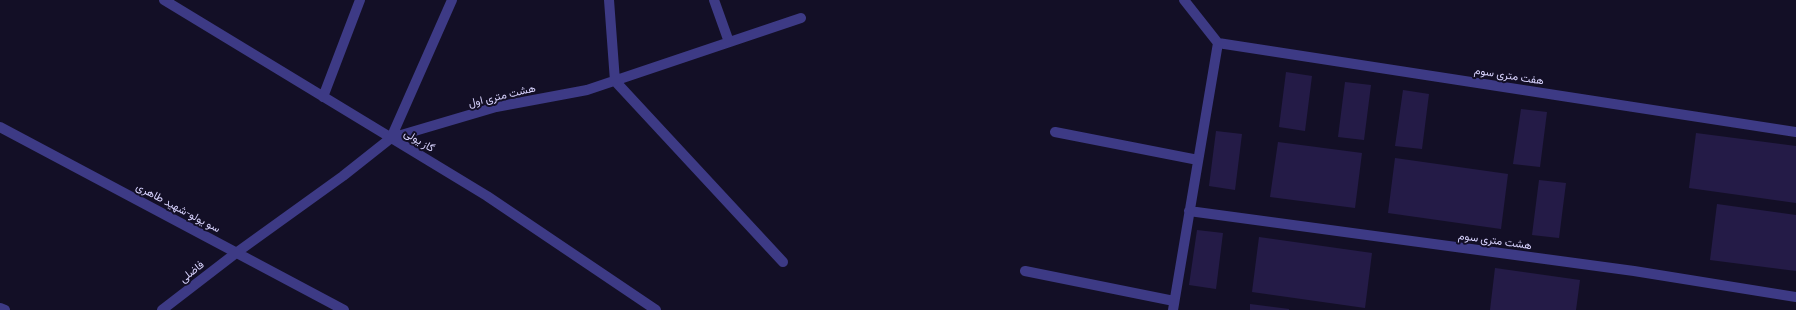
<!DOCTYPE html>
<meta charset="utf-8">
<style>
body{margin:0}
canvas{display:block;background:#130f26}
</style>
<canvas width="1796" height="310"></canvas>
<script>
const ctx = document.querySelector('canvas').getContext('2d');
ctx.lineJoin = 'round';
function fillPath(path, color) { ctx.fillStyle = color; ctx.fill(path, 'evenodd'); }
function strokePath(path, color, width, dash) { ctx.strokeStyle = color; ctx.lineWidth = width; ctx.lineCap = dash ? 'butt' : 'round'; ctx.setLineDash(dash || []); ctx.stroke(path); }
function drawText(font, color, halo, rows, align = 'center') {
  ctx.font = font + ' "Fira Sans Condensed",Vazirmatn,sans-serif'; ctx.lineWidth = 4; ctx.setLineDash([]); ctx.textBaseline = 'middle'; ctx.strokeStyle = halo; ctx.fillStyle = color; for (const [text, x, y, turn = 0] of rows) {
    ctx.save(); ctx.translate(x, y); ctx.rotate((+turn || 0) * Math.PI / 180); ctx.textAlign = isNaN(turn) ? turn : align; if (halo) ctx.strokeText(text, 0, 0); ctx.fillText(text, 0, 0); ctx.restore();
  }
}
fillPath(new Path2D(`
 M 1286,72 L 1312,76 L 1305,131 L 1279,127 Z
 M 1345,82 L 1371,85 L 1364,140 L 1338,137 Z
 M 1403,90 L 1429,94 L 1422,149 L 1395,146 Z
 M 1521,109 L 1547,112 L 1540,167 L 1513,164 Z
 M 1216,131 L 1242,134 L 1235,190 L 1209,186 Z
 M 1696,133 L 1796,146 L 1796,203 L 1689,188 Z
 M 1278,142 L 1362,153 L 1355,208 L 1270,197 Z
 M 1395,158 L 1508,174 L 1501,229 L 1388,213 Z
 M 1539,180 L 1566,183 L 1559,238 L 1532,235 Z
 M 1717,204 L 1796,215 L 1796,271 L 1710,260 Z
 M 1197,230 L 1223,233 L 1216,289 L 1189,285 Z
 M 1259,237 L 1372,253 L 1365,308 L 1252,292 Z
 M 1495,268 L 1580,280 L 1576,310 L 1490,310 Z
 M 1250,304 L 1289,309 L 1289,310 L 1250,310 Z`), '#241b47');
strokePath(new Path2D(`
 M 164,0 L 487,196 L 656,310
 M 609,0 L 615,81 L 783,262
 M 714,0 L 729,42
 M 1218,43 L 1796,132
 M 323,97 L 360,0
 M 0,127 L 344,310
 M 1055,132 L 1198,160
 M 391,138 L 452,0
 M 1189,211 L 1634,271 L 1796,297
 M 1025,271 L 1174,301
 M 0,308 L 5,310
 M 162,310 L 236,253 L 343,176 L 391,138 L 496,107 L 587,90 L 801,18
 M 1173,310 L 1218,43 L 1184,0`), '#3d3a85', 10);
drawText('11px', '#d9d4ff', '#130f26', [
 ["هفت متری سوم",1509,76,9],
 ["هشت متری اول",502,96,-13],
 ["گاز یولی",419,141,31],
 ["سو یولو-شهید طاهری",178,208,28],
 ["هشت متری سوم",1495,241,8],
 ["فاضلی",192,272,-38]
]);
</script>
